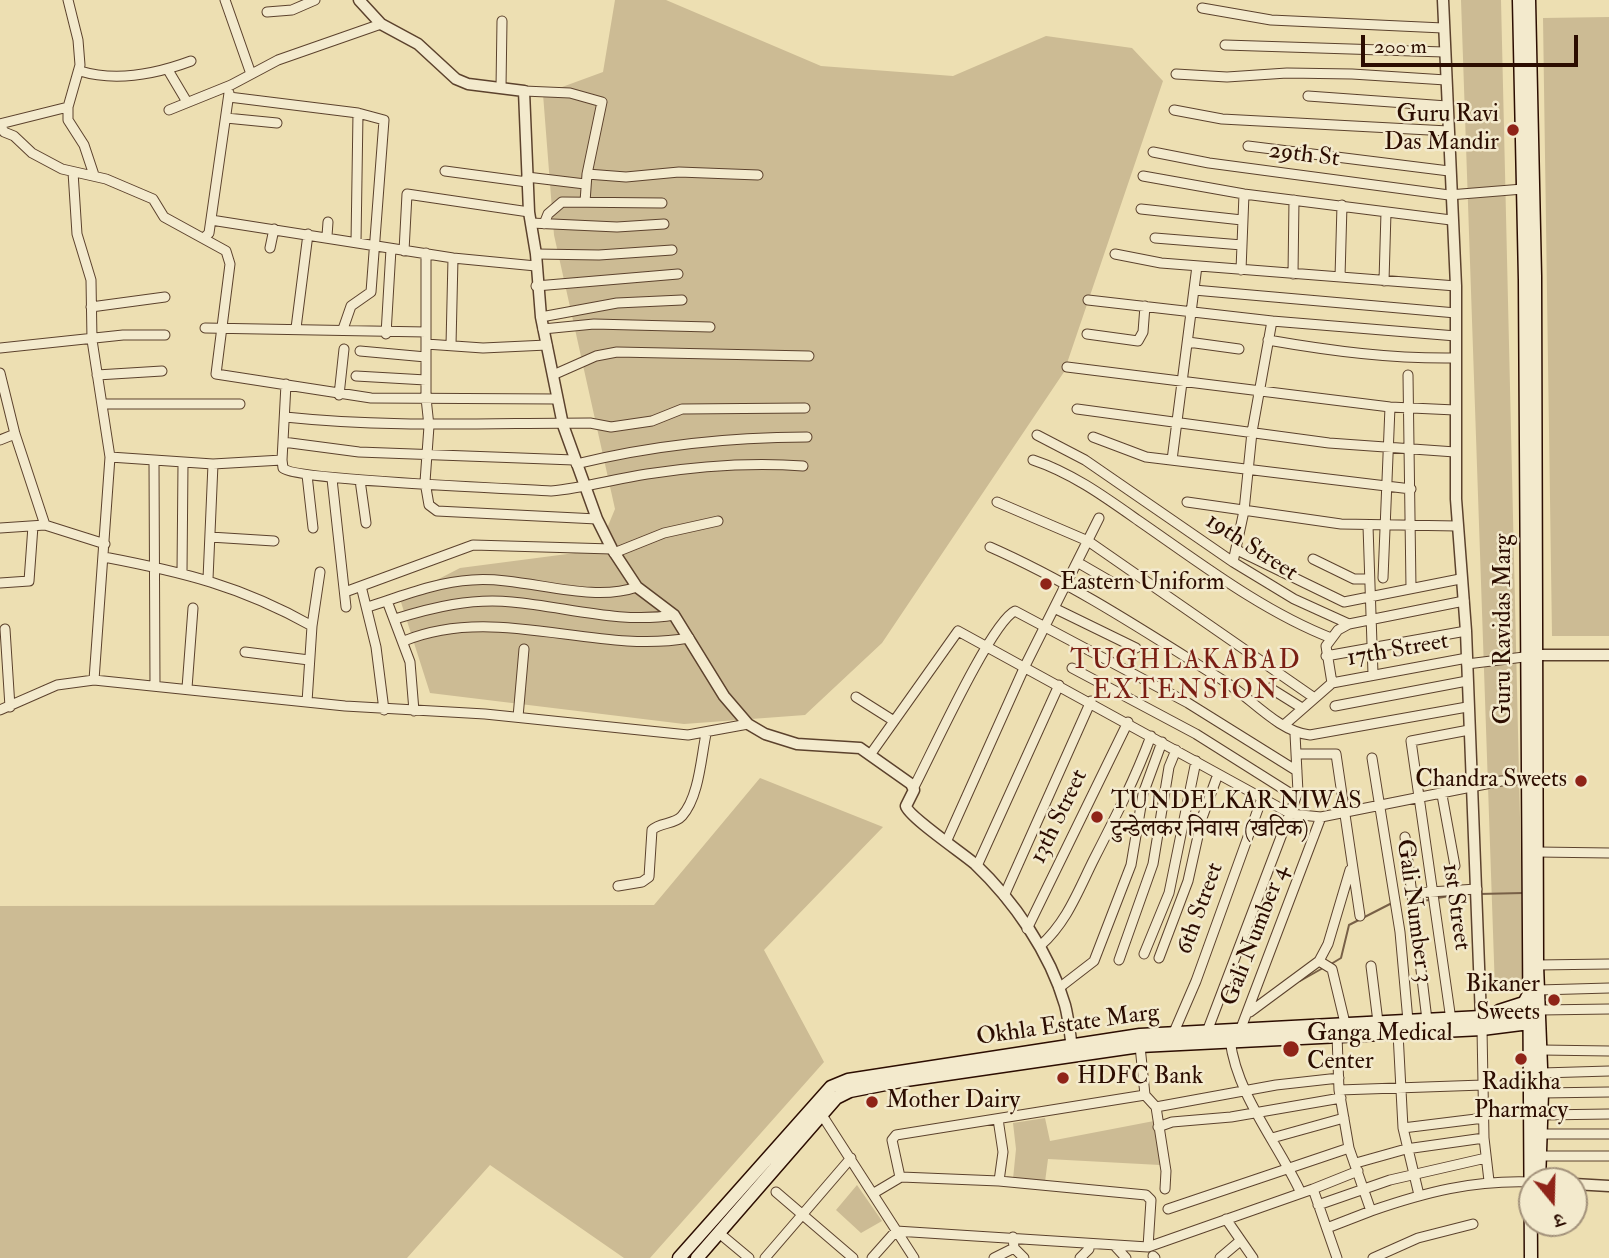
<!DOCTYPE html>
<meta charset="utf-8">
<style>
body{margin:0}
#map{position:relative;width:1609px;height:1258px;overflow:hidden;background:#eddfb2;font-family:"IM FELL Double Pica","Noto Serif Devanagari",serif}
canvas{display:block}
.north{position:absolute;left:1518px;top:1167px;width:70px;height:70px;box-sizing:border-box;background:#f3eacd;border:2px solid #a3927b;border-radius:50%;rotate:161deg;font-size:19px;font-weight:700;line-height:28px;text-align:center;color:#2c0d01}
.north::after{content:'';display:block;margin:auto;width:24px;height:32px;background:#8f2418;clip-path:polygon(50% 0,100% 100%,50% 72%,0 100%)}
.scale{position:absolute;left:1361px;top:35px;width:217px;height:32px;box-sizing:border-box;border:4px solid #2c0d01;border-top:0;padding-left:9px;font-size:21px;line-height:24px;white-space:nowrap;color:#2c0d01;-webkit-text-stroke:5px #f3eacd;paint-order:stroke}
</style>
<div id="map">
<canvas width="1609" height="1258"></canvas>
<div class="north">उ</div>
<div class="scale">200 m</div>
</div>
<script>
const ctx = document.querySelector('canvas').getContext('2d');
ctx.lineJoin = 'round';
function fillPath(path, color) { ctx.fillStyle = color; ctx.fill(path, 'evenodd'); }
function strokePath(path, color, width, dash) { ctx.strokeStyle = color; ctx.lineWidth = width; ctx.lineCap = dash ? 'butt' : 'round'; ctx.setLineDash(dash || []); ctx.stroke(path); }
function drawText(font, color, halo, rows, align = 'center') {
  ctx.font = font + ' "IM FELL Double Pica","Noto Serif Devanagari",serif'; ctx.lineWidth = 5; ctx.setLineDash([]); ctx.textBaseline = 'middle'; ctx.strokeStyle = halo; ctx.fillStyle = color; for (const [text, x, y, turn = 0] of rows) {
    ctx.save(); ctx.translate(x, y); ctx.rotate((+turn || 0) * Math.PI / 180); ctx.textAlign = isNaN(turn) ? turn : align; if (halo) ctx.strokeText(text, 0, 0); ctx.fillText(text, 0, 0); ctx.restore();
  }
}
fillPath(new Path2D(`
 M 615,0 L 666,0 L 821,66 L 953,76 L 1046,36 L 1132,48 L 1163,81 L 1064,372 L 882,643 L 805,715 L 684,724 L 430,693 L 400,599 L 460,568 L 598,550 L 615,509 L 554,235 L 543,94 L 603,72 Z
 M 1461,0 L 1501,0 L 1524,990 L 1495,990 Z
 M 1609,17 L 1609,636 L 1552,636 L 1543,18 Z
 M 760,778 L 883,827 L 764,950 L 824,1062 L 650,1258 L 624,1258 L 490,1165 L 407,1258 L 0,1258 L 0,906 L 654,905 Z
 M 1045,1118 L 1050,1141 L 1154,1121 L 1160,1165 L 1048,1159 L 1045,1182 L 1013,1179 L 1016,1149 L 1013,1123 Z
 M 857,1185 L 882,1221 L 861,1233 L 836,1210 Z`), '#ccbb94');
strokePath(new Path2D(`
 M 1479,894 L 1523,893
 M 1438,898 L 1460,894
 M 1417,902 L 1429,900
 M 1331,964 L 1341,958 L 1349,925 L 1390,904
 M 1300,981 L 1323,968`), '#786047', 2);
const minor = new Path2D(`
 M 68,0 L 78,40 L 80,65 L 68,107 L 68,120 L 84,145 L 94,175
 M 225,0 L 251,74
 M 1202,8 L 1271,20 L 1443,28
 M 267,12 L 292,10 L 315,0
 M 1225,45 L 1444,52
 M 168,70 L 187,102
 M 80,71 C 116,82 156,74 191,61
 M 1176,74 L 1227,77 L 1287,73 L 1352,74 L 1446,80
 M 501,87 L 502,21
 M 524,91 L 570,93 L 602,102 L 587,174 L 585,202
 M 1308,96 L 1447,106
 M 229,97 L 358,113 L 384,120 L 371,292 L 351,306 L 343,329
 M 169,110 L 231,85 L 278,60 L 381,24
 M 1174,110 L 1222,119 L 1448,131
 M 226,118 L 277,123
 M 0,124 L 4,132 L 14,136 L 32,153 L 62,169 L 106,179 L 153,199 L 164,217 L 226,251 L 230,264 L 216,374 L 371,398 L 557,399
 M 0,124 L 68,107
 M 1248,146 L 1449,171
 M 1153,152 L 1209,163 L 1449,195 L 1523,189
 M 445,171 L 527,182
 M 73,172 L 77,234 L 91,280 L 92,340 L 110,457 L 94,680
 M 587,174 L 626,177 L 679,172 L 758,175
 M 1143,176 L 1244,194 L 1451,220
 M 527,177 L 585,184
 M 1141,209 L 1242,220
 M 211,220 L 453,258 L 536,266
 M 531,223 L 617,227 L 664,224
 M 544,224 L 548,214 L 562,202 L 662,203
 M 327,236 L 328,222
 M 204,238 L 209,233 L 229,93
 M 1155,238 L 1242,245
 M 356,242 L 358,113
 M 270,248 L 274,229
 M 404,251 L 407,194 L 529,212
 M 426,253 L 426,398 L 429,426 L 425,482 L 429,505 L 437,511 L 597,519
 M 536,254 L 599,255 L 672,250
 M 1115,254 L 1161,263 L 1456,286
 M 1241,270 L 1244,194
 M 1293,274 L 1294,200
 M 1340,277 L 1342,205
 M 1384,281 L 1386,212
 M 536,286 L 678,274
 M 1194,290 L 1456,313
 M 1088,300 L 1272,321 L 1456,336
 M 91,307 L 165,297
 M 541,317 L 617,303 L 682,300
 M 205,328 L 426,332
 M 296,328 L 308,234
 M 543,329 L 594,324 L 710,327
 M 386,334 L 391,249
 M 1087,334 L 1138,341 L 1143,332 L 1145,306
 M 1268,340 C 1331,351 1392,359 1456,358
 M 1188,342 L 1239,349
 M 426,344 L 483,348 L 547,345
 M 451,345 L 453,258
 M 0,348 L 123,335 L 165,335
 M 360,351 L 426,357
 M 1067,367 L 1390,407 L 1455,410
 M 0,373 L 15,434 L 45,525
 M 97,375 L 162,371
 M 553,375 L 596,356 L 617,352 L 809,356
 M 1408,375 L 1411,588
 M 356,376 L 426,380
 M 286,384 L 282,460 L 283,468 C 293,480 518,489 551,491 C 584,488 614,479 647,474 C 699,466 750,462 803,466
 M 339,395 L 344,349
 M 102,404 L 240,404
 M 1077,409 L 1329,443 L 1455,452
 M 285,417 C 390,428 486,423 590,423 L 611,427 L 652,421 L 682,409 L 805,408
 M 1037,435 L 1085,460 L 1233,562 L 1294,599 L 1349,624 L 1464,601
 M 1093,437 L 1146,457 L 1411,489
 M 0,440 L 15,434
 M 283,442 L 359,452 L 574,460
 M 110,457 L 213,464 L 282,460
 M 1033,460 C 1072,473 1105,497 1139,521 C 1200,563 1262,611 1331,638
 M 1172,460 L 1197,266
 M 154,461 L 155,685
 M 576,464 C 654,445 726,437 807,437
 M 307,475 L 313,528
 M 332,479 L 346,607
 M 360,480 L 366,523
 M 997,502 L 1088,541 L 1313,697
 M 1187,502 L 1341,524 L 1457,526
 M 1368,526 L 1373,674
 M 0,528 L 45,525 L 105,544
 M 210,537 L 274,541
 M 990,547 C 1072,583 1149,634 1224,681 C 1251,698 1279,732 1310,735 L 1467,707
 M 1237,550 L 1344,602 L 1460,579
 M 614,553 L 664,533 L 718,521
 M 104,557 C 183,572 241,586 312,626
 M 1313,559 L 1354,579 L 1368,579
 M 1077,562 L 1115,584
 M 1233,562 L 1244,511 L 1252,432 L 1272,321
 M 182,572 L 183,464
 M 1383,578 L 1390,407
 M 208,579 L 213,464
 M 0,583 L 29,581 L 33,526
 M 361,586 L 376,647 L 384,710
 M 345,592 L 473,545 L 612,549
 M 387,601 L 410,662 L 414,711
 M 368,607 C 402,596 436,582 472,580 C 525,576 588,604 637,587
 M 1054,608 L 1136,648
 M 395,619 C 434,607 471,598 512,602 C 567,607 620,624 674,615
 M 5,629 L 10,707
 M 404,641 C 496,603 595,655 689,638
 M 245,652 L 309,660
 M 1326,656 L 1466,631
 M 1467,664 L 1532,656
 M 1072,668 L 1196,734 L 1296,797
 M 1332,683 L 1326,646 L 1338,630 L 1349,624
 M 187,688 L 193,608
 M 1270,688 L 1302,708
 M 856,697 L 894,721
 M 307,702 L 312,626 L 320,572
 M 1335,706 L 1467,681
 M 0,710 L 57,685 L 94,680 L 345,706 L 485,714 L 688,735 L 748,724
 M 518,717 L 524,649
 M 1284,725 L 1332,683 L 1467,658
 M 1296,754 L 1336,754 L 1360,916
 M 870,755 L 958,631 L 1291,814 L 1321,817 L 1501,781 L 1528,779
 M 1372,758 L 1400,932 L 1408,1021
 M 914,787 C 930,757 991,622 1015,611 L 1188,703 L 1297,771
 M 1442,795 L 1455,866
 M 1405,837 L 1427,1020
 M 947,840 L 1025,666 L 1099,518
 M 1538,852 L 1609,853
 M 977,866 L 1059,685
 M 618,886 L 642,882 L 649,877 L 652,830 C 660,822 674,825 682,816 C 699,797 701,758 706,734
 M 1414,893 L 1477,889
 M 1004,896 L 1091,701
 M 1027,929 L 1128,722
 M 1040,946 C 1067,922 1078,891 1094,859 C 1115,818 1135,779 1151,736
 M 1144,954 L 1169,893 L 1196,761
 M 1159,958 L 1188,881 L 1202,818 L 1218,774
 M 1119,960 L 1153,864 L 1169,767 L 1176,750
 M 1319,961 L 1332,969 L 1345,1023
 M 1537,965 L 1609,964
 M 1371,966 L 1378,1022
 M 1059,988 L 1094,961 L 1131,865 L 1143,794 L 1162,742
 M 1539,990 L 1609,988
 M 1541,1010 L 1609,1009
 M 1250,1012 L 1319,961 L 1328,944 L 1350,870
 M 1451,1020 L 1411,741 L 1469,730
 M 1241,1028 L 1321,817
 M 1208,1029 L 1298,792 L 1295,734
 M 1482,1029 L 1484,1138 L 1489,1181
 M 1174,1032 L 1196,981 L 1262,798
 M 1398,1033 L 1403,1128 L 1419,1195
 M 1337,1035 L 1339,1090 L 1349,1148 L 1371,1211 C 1426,1192 1473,1180 1531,1182
 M 1230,1040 C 1237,1096 1278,1143 1301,1193
 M 1140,1046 L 1145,1095 L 1156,1107 L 1166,1171 L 1165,1189
 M 1542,1050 L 1609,1051
 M 1542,1073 L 1609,1071
 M 1339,1090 L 1483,1085
 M 1542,1093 L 1609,1092
 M 1156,1107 L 1276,1085 L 1339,1078
 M 820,1112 L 914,1258
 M 1542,1115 L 1609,1114
 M 998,1119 L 1003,1152 L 999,1181
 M 1158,1127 L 1172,1122 L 1231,1117 L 1341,1098
 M 1403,1128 L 1484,1118
 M 1541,1134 L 1609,1134
 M 1272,1138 L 1344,1118
 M 1541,1156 L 1609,1156
 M 1356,1163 L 1406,1149 L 1484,1138
 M 900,1177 L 892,1140 L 896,1135 L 1145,1095
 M 1313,1189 L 1358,1171
 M 776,1192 L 853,1258
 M 874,1193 L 901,1177 L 999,1181 L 1146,1195 L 1151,1200 L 1148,1247
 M 1318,1205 L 1390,1180 L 1486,1158
 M 1168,1209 L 1349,1148
 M 1226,1219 L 1253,1258
 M 1327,1228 L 1371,1211
 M 719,1233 L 749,1258
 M 1013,1237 L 1014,1248 L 1024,1258
 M 1114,1245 L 1126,1258
 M 1153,1256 L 1155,1258
 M 765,1258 L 851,1158
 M 872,1258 L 896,1231 L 1148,1247 L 1313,1189 L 1337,1258
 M 994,1258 L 1014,1248
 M 1080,1258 L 1089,1249
 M 1220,1258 L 1240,1241
 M 1373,1258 L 1418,1238 L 1473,1224`);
const tertiary = new Path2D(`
 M 359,0 L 381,24 L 418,44 L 456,79 L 468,84 L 524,91 L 529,212 L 536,254 L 541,317 L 563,425 L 597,519 L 612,549 L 637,587 L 674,615 L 724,696 L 748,724 L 765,734 L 797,744 L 860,748 L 911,784 L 914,790 L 906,806 C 908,816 962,853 975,864 C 1014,901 1050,953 1065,1005 C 1069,1020 1070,1037 1073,1053
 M 1443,0 L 1456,286 L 1456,499 L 1466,631 L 1481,1018
 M 1537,655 L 1609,655
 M 1574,1184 L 1609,1186`);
const secondary = new Path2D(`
 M 1519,0 L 1525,280 L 1531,1258
 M 1529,0 L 1535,276 L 1537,965 L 1542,1093 L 1539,1181
 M 1499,1011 L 1524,1003 L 1530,992
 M 679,1258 L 831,1087 L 848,1080 L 1140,1035 L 1538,1014
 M 697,1258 L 836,1098 L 850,1091 L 906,1080 L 1140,1046 L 1482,1029 L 1537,1022`);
strokePath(minor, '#5c422d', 11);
strokePath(tertiary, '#5c422d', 13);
strokePath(secondary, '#2c0d01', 15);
strokePath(minor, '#f3eacd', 9);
strokePath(tertiary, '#f3eacd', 10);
strokePath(secondary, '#f3eacd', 12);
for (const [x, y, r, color] of [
 [1513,130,7,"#8f2418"],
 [1046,584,7,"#8f2418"],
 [1581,781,7,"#8f2418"],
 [1097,817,7,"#8f2418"],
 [1554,1000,7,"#8f2418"],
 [1291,1049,9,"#8f2418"],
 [1521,1059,7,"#8f2418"],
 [1063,1078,7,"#8f2418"],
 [872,1102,7,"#8f2418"]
]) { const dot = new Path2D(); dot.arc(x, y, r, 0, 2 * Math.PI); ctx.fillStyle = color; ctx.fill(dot); strokePath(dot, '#f3eacd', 2.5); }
drawText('24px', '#2c0d01', '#f3eacd', [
 ["Guru Ravi",1499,116,"right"],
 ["Das Mandir",1499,144,"right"],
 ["Eastern Uniform",1060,584],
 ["Chandra Sweets",1567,781,"right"],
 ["TUNDELKAR NIWAS",1111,803],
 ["टुन्डेलकर निवास (खटिक)",1111,831],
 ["Bikaner",1540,986,"right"],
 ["Sweets",1540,1014,"right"],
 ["Ganga Medical",1307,1035],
 ["Center",1307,1063],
 ["HDFC Bank",1077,1078],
 ["Radikha",1521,1084,"center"],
 ["Pharmacy",1521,1112,"center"],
 ["Mother Dairy",886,1102]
], 'left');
drawText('24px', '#2c0d01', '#f3eacd', [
 ["29th St",1304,156,7],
 ["19th Street",1251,548,33],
 ["Guru Ravidas Marg",1505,629,-90],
 ["17th Street",1398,651,-10],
 ["13th Street",1060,817,-64],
 ["1st Street",1455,907,82],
 ["6th Street",1201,909,-70],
 ["Gali Number 3",1413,911,82],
 ["Gali Number 4",1256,936,-69],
 ["Okhla Estate Marg",1068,1026,-8]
]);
ctx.letterSpacing = '2px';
drawText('26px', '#7a1f14', '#f3eacd', [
 ["TUGHLAKABAD",1186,662],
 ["EXTENSION",1186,692]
]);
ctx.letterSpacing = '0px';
</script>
